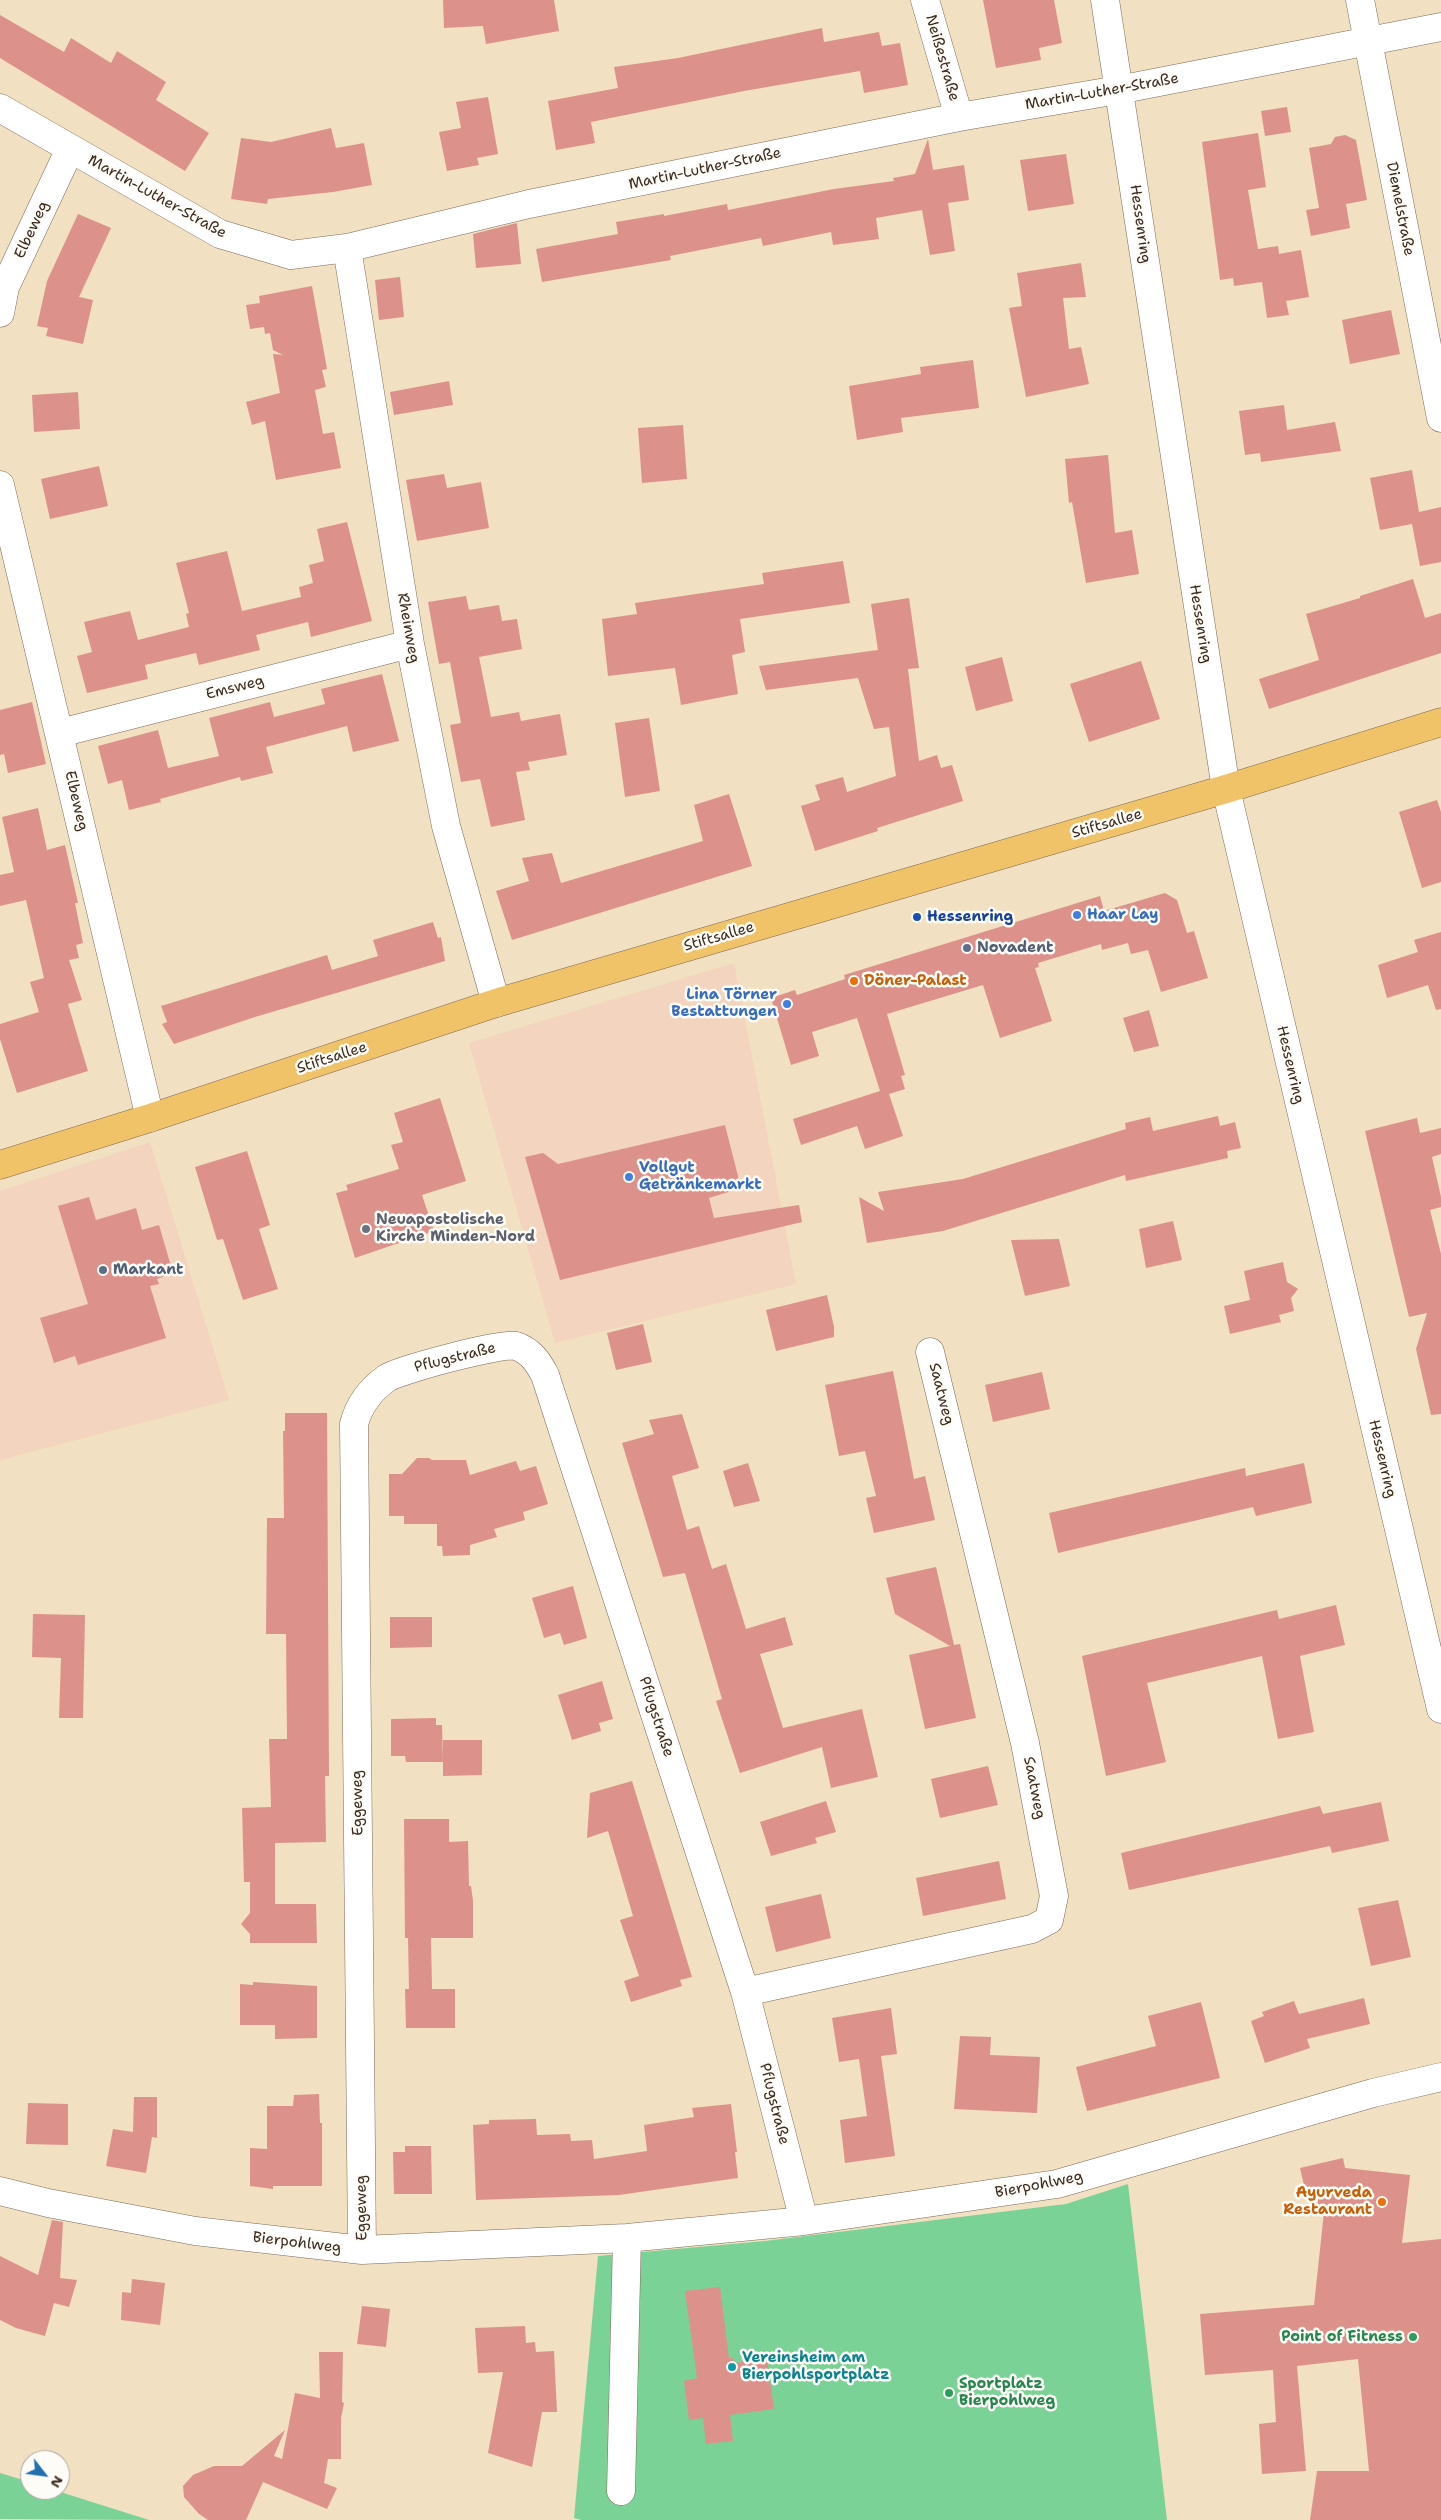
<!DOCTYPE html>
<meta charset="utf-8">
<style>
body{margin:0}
#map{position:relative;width:1441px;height:2520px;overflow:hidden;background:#f1e0c1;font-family:"Shantell Sans",sans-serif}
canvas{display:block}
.north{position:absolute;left:20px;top:2450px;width:50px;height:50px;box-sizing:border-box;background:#fdfcf7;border:1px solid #afa8a0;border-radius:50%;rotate:120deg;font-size:14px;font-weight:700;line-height:20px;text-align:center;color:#3b2a1e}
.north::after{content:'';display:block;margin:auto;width:18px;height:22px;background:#1f6fb2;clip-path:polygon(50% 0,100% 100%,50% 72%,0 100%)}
</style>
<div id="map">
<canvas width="1441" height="2520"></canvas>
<div class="north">N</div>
</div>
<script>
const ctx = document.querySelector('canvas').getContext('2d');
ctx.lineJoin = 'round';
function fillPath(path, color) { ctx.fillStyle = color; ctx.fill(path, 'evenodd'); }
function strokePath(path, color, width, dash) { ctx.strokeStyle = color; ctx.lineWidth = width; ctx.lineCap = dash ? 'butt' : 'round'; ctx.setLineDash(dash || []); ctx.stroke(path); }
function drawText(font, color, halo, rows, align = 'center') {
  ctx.font = font + ' "Shantell Sans",sans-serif'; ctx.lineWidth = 5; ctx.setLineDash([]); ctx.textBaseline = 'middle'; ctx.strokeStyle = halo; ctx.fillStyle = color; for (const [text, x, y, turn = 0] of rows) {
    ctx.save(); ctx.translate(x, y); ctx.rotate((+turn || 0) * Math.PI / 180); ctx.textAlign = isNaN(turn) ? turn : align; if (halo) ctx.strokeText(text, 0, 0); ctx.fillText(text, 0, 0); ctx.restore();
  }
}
fillPath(new Path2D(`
 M 734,963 L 796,1284 L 555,1343 L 469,1043 Z
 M 150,1142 L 229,1400 L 0,1460 L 0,1191 Z`), '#f3d4be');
fillPath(new Path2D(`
 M 1128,2184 L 1167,2520 L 581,2520 L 574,2518 L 598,2256 L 765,2241 L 1066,2204 Z
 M 0,2473 L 30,2482 L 30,2490 L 54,2490 L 149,2520 L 0,2519 Z`), '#7bd296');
fillPath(new Path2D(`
 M 443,0 L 554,0 L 559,31 L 486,44 L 483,26 L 444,28 Z
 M 983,0 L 1054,0 L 1062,43 L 1039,48 L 1041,60 L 996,68 Z
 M 0,15 L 64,52 L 71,38 L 111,63 L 117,51 L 166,82 L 156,100 L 209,133 L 185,171 L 0,58 Z
 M 822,28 L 824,42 L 879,32 L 882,46 L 900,43 L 908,85 L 864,93 L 860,71 L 744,91 L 591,122 L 595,143 L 556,150 L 548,101 L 618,88 L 614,67 L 678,58 Z
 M 488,97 L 498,154 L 477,158 L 479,165 L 447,171 L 439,132 L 461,128 L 456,102 Z
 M 1287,107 L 1291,132 L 1265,136 L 1261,111 Z
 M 331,128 L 336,148 L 364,143 L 372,185 L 333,192 L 268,199 L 267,204 L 231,199 L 241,138 L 271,142 Z
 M 1258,133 L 1266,187 L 1248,190 L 1258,249 L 1278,246 L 1279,254 L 1301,250 L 1309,297 L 1286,301 L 1289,315 L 1267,318 L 1262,282 L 1234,286 L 1233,278 L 1220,280 L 1202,142 Z
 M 1345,135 L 1356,140 L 1367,200 L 1346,204 L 1350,228 L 1311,236 L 1306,210 L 1319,208 L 1309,148 L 1331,144 L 1335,137 Z
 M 928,139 L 933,170 L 964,165 L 969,200 L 948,203 L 955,251 L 930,255 L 922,210 L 876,218 L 879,239 L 833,245 L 831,232 L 763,246 L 761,238 L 670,256 L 671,260 L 542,282 L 536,249 L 618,234 L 616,222 L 664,214 L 664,216 L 727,204 L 728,210 L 834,189 L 894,181 L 893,178 L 915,174 Z
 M 1066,154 L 1074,204 L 1028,211 L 1020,160 Z
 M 78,214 L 111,228 L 79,297 L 93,300 L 83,344 L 46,336 L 48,328 L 37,326 L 47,281 Z
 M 517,223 L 521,264 L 476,268 L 473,234 Z
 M 1081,263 L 1086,297 L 1063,298 L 1069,349 L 1081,347 L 1089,384 L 1026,397 L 1009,308 L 1022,306 L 1017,273 Z
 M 400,277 L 404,317 L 379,320 L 375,280 Z
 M 312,286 L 327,369 L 322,370 L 326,387 L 315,390 L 323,434 L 334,432 L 341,468 L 276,480 L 265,421 L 252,425 L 246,402 L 280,393 L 273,354 L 283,355 L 273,350 L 270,333 L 265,334 L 264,327 L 250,329 L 246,305 L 260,303 L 259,296 Z
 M 1391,310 L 1400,354 L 1350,364 L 1342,320 Z
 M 973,360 L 979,408 L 901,418 L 903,432 L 857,440 L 849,386 L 921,374 L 920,367 Z
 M 449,381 L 453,405 L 394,415 L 390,392 Z
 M 78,392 L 80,429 L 34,432 L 32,395 Z
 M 1284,405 L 1287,430 L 1335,422 L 1341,451 L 1261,462 L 1260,453 L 1245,455 L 1239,411 Z
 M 683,425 L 687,479 L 642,483 L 638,428 Z
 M 1108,455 L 1115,533 L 1132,530 L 1139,574 L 1086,583 L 1072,502 L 1069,503 L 1065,459 Z
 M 99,466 L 108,506 L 50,519 L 41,479 Z
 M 1412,470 L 1419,512 L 1441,507 L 1441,562 L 1420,566 L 1412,524 L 1380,530 L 1370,478 Z
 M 444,474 L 447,488 L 481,482 L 489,528 L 417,541 L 406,480 Z
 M 347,522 L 372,621 L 311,637 L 308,622 L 256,635 L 260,650 L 199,665 L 196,653 L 145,665 L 148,679 L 87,693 L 77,656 L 92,652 L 84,622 L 130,611 L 138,640 L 189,627 L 186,614 L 189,613 L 176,563 L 227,551 L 242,611 L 301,597 L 299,587 L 313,583 L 309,565 L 324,561 L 317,529 Z
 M 843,561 L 850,603 L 740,619 L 745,652 L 732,655 L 738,694 L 681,705 L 675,668 L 608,676 L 602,619 L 637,614 L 635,603 L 764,584 L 762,573 Z
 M 1413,579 L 1425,618 L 1441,613 L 1441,653 L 1269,709 L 1259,679 L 1319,660 L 1306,614 L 1360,598 L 1360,596 Z
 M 466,596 L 469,610 L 499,605 L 502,621 L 517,619 L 522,649 L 479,657 L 491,717 L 519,712 L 521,721 L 560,714 L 567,755 L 528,762 L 530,770 L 516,772 L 525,820 L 491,827 L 480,779 L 461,782 L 450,725 L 461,723 L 450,662 L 439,664 L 428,602 Z
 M 909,598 L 919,668 L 908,669 L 919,761 L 937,755 L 941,768 L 952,765 L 963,801 L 877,828 L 878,831 L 815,851 L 801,806 L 820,800 L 815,785 L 843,777 L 847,792 L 896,776 L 889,727 L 874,729 L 858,678 L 766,690 L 759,666 L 878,650 L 871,604 Z
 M 1002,657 L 1013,701 L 976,711 L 965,667 Z
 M 1141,661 L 1160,719 L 1089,742 L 1070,684 Z
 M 382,674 L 399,741 L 353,752 L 347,726 L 266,747 L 273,773 L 241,781 L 240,777 L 160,799 L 161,802 L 129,810 L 122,780 L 108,784 L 98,746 L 158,730 L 168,768 L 219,756 L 209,718 L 270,702 L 274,717 L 325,704 L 321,689 Z
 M 32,702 L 46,764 L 8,773 L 4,754 L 0,755 L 0,710 Z
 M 649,718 L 660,791 L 625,797 L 615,723 Z
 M 729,794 L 752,866 L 512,940 L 496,891 L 529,881 L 522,858 L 552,853 L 561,883 L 703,841 L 694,805 Z
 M 1437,800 L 1441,812 L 1441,882 L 1422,888 L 1399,812 Z
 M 38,808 L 47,850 L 65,845 L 78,903 L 75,903 L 83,943 L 76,945 L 79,958 L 69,960 L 82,1000 L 68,1004 L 88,1071 L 17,1093 L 0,1039 L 0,1024 L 39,1012 L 30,982 L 44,978 L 26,900 L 0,906 L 0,875 L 14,872 L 2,817 Z
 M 1165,893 L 1177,900 L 1187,933 L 1194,931 L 1208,978 L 1161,992 L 1148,950 L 1131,954 L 1128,943 L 1102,950 L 1101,944 L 1038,963 L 1039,967 L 1035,968 L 1052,1021 L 1000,1038 L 983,985 L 887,1014 L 905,1075 L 901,1076 L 905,1089 L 889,1094 L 903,1136 L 865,1149 L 857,1126 L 801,1145 L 793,1119 L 880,1091 L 857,1018 L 812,1032 L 819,1056 L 791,1065 L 771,998 L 795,990 L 797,995 L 845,979 L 844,975 L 1100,896 L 1104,911 Z
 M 433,922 L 438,938 L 441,937 L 445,961 L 255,1017 L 174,1044 L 162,1024 L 167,1022 L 161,1006 L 327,955 L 332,970 L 378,956 L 373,940 Z
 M 1441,932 L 1441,1009 L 1436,1010 L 1428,985 L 1387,998 L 1378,965 L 1418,952 L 1414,940 Z
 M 1149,1010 L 1159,1046 L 1134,1052 L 1123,1018 Z
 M 440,1098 L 466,1181 L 422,1195 L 434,1231 L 355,1258 L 336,1193 L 348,1190 L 346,1185 L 399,1169 L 391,1145 L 403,1142 L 394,1113 Z
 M 1218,1116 L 1220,1126 L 1235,1122 L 1241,1148 L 1227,1151 L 1228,1158 L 1126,1181 L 1125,1175 L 943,1231 L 867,1243 L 859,1197 L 884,1211 L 878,1192 L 963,1179 L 1126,1129 L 1125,1123 L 1150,1117 L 1153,1131 Z
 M 1417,1118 L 1420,1133 L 1441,1128 L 1441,1154 L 1432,1157 L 1441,1197 L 1441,1207 L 1430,1210 L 1441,1254 L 1441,1414 L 1431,1415 L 1416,1349 L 1427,1313 L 1409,1317 L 1365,1131 Z
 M 725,1125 L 741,1188 L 709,1198 L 714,1218 L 799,1205 L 802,1222 L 560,1280 L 525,1157 L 543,1153 L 558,1164 Z
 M 247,1151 L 270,1225 L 259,1229 L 278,1289 L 243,1300 L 223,1239 L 217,1240 L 195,1167 Z
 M 89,1197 L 96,1220 L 136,1208 L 142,1230 L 159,1225 L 173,1273 L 157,1279 L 159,1284 L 150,1286 L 166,1338 L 78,1365 L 75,1356 L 54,1363 L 40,1318 L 88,1304 L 58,1206 Z
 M 1173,1221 L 1182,1260 L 1146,1268 L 1139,1229 Z
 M 1059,1239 L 1070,1286 L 1025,1296 L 1011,1240 Z
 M 1283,1262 L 1287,1282 L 1298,1289 L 1291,1298 L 1294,1311 L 1279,1315 L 1281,1322 L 1230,1334 L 1224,1306 L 1250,1300 L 1244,1271 Z
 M 827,1295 L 834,1327 L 834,1337 L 776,1351 L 766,1310 Z
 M 643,1324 L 652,1362 L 616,1370 L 607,1333 Z
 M 893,1371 L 914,1479 L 925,1476 L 935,1520 L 874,1533 L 866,1498 L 876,1496 L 865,1451 L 839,1456 L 825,1385 Z
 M 1042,1372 L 1050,1409 L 993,1422 L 985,1385 Z
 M 285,1413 L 327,1413 L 329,1776 L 325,1776 L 326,1842 L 275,1843 L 275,1904 L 316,1904 L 317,1943 L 250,1943 L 250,1934 L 241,1924 L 250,1913 L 250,1882 L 244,1882 L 242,1808 L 271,1807 L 269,1739 L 287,1739 L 286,1634 L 266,1634 L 267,1518 L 284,1518 L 283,1431 L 285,1431 Z
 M 682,1414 L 699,1468 L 672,1476 L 687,1530 L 699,1526 L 712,1569 L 726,1564 L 746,1629 L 785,1617 L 793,1645 L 760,1654 L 783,1728 L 862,1709 L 878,1777 L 831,1788 L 822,1747 L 740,1773 L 716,1701 L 722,1699 L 685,1573 L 663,1577 L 622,1443 L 654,1434 L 649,1420 Z
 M 417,1458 L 429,1458 L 432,1460 L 466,1460 L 470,1475 L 516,1461 L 520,1471 L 536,1466 L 548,1504 L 523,1512 L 525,1520 L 494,1529 L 497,1537 L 470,1545 L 470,1555 L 443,1556 L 442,1546 L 437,1546 L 437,1524 L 404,1524 L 404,1516 L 389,1516 L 389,1474 L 402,1474 Z
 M 748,1463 L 760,1501 L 734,1507 L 723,1471 Z
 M 1304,1463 L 1312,1503 L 1256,1516 L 1253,1507 L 1058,1553 L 1049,1513 L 1245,1468 L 1246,1476 Z
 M 936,1567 L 954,1645 L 960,1644 L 976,1718 L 925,1729 L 909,1655 L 950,1646 L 895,1614 L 886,1578 Z
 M 573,1586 L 587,1638 L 564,1645 L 560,1633 L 544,1638 L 532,1598 Z
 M 1336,1605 L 1345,1645 L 1300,1656 L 1314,1732 L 1278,1739 L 1262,1656 L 1147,1683 L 1166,1762 L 1106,1776 L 1082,1656 L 1277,1610 L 1279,1619 Z
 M 33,1614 L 85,1615 L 83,1718 L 59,1718 L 61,1658 L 32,1657 Z
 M 390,1617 L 432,1617 L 432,1647 L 390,1648 Z
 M 602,1681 L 613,1719 L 599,1723 L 601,1731 L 572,1740 L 558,1695 Z
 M 436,1718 L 436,1725 L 442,1725 L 443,1762 L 406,1762 L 405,1756 L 391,1756 L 391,1719 Z
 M 443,1740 L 482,1740 L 482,1775 L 443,1776 Z
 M 988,1766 L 998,1805 L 940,1818 L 931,1779 Z
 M 632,1781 L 692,1977 L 680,1980 L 682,1986 L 631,2002 L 624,1981 L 639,1976 L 620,1920 L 633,1916 L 608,1831 L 587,1838 L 590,1793 Z
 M 826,1801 L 836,1832 L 815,1838 L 817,1843 L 771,1856 L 760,1822 Z
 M 1381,1802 L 1389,1841 L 1332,1853 L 1330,1846 L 1129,1890 L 1121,1853 L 1320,1806 L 1323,1814 Z
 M 404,1819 L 449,1819 L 449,1842 L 468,1841 L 469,1886 L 471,1886 L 473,1901 L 473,1938 L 431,1938 L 432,1989 L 455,1989 L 455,2028 L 406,2028 L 405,1989 L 409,1989 L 408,1938 L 405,1938 Z
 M 999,1861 L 1006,1899 L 923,1916 L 916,1878 Z
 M 821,1894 L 831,1938 L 776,1952 L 765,1907 Z
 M 1398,1900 L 1411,1957 L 1371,1966 L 1358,1908 Z
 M 253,1982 L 317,1986 L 317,2038 L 275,2039 L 275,2025 L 240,2025 L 240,1984 L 253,1985 Z
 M 1364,1998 L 1370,2024 L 1307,2039 L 1310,2048 L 1265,2063 L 1251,2021 L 1264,2016 L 1262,2012 L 1294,2001 L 1299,2014 Z
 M 1201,2002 L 1220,2078 L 1087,2111 L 1076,2067 L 1156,2046 L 1148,2016 Z
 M 891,2008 L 897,2054 L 881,2056 L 895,2156 L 845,2163 L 840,2120 L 867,2116 L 859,2059 L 839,2062 L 832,2018 Z
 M 960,2036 L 991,2037 L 990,2055 L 1040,2057 L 1037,2113 L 954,2109 Z
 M 319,2094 L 320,2123 L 322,2123 L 322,2186 L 273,2186 L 273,2189 L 250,2186 L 250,2148 L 267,2149 L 267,2106 L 293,2106 L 294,2095 Z
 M 134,2097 L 157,2097 L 157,2138 L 152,2137 L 146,2173 L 106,2166 L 113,2129 L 133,2132 Z
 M 28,2103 L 68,2104 L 68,2145 L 26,2144 Z
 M 731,2104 L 737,2152 L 735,2152 L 738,2178 L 619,2195 L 476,2200 L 473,2125 L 489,2124 L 489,2120 L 536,2119 L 537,2135 L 570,2134 L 571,2141 L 592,2140 L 594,2159 L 647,2151 L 644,2125 L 694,2117 L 692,2108 Z
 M 405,2146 L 431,2146 L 432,2194 L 394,2194 L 393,2152 L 405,2152 Z
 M 1343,2158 L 1345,2168 L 1410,2175 L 1402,2243 L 1441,2239 L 1441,2520 L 1310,2520 L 1317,2471 L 1369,2471 L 1358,2359 L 1297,2366 L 1306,2471 L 1262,2474 L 1259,2424 L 1276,2422 L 1273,2370 L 1205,2375 L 1200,2314 L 1314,2305 L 1324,2212 L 1317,2211 L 1319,2191 L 1306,2194 L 1300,2168 Z
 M 52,2220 L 63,2222 L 60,2278 L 77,2280 L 69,2307 L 54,2303 L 45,2336 L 16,2328 L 0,2320 L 0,2256 L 38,2275 Z
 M 132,2279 L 165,2283 L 160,2325 L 121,2320 L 122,2292 L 131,2293 Z
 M 720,2287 L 729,2358 L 733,2358 L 734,2363 L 767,2359 L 774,2409 L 730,2415 L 733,2441 L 706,2444 L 703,2418 L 689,2420 L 684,2381 L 697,2378 L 685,2291 Z
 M 362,2306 L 390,2309 L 386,2347 L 357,2344 Z
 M 525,2326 L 526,2343 L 535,2342 L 536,2352 L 554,2351 L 557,2412 L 542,2412 L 532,2467 L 488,2453 L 503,2372 L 478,2373 L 475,2328 Z
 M 319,2352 L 343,2352 L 342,2402 L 344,2403 L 341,2418 L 341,2459 L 328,2459 L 324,2483 L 337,2488 L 327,2509 L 263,2482 L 246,2520 L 208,2520 L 199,2514 L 184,2497 L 183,2486 L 193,2475 L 214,2466 L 242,2466 L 285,2430 L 274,2456 L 282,2459 L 295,2393 L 320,2398 Z`), '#dc928b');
const minor = new Path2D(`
 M 925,0 L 959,117
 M 1105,0 L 1226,789 L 1441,1709
 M 1360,0 L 1441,418
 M 0,108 L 220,234 L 291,255 L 347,248 L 529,204 L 959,117 L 1118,90 L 1441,27
 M 347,248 L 410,644 L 446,826 L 496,1003
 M 0,313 L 5,287 L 70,149
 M 0,485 L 150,1118
 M 60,733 L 410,644
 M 745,1992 L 1032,1929 L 1049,1920 L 1054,1896 L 1025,1743 L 930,1352
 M 0,2191 L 48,2203 L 195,2231 L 362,2250 L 627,2238 L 804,2221 L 1057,2184 L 1373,2093 L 1441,2077
 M 362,2250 L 354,1424 C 359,1405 370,1390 387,1378 C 399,1370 503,1342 516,1346 C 531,1351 538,1362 545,1375 L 745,1992 L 804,2221
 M 621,2491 L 627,2238`);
const major = new Path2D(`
 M 0,1165 L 150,1118 L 496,1003 L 1226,789 L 1441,722`);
strokePath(minor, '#7b6a57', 29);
strokePath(major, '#7b6a57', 29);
strokePath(minor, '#fff', 28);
strokePath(major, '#f1c369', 28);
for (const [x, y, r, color] of [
 [1077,915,5,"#3f7fe0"],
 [917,917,5,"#1a4fb4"],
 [967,948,5,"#5c6f8a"],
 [854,981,5,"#e8710a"],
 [787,1004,5,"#3f7fe0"],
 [629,1177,5,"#3f7fe0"],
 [366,1229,5,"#6b7280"],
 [103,1270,5,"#5c6f8a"],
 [1382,2202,5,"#e8710a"],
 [1413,2337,5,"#2e9e5b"],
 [732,2367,5,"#0f9aa8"],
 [949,2393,5,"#2e9e5b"]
]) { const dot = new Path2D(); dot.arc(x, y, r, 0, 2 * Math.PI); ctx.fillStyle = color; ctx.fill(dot); strokePath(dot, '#fdfcf7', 2); }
drawText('15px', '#3b2a1e', '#fdfcf7', [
 ["Neißestraße",942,58,74],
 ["Martin-Luther-Straße",1102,92,-10],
 ["Martin-Luther-Straße",705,169,-12],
 ["Martin-Luther-Straße",157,197,29],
 ["Diemelstraße",1400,209,79],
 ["Hessenring",1140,224,82],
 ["Elbeweg",32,230,-65],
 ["Hessenring",1200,624,81],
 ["Rheinweg",408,628,80],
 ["Emsweg",235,688,-14],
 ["Elbeweg",76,801,77],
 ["Stiftsallee",1107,824,-16],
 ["Stiftsallee",719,937,-16],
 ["Stiftsallee",332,1058,-18],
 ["Hessenring",1290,1065,77],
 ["Pflugstraße",455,1358,-14],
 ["Saatweg",941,1394,76],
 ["Hessenring",1382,1459,77],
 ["Pflugstraße",656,1717,72],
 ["Saatweg",1034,1788,79],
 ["Eggeweg",358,1803,-91],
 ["Pflugstraße",774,2104,76],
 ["Bierpohlweg",1039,2185,-11],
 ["Eggeweg",362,2208,-91],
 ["Bierpohlweg",297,2243,7]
]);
drawText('bold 15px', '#366cbe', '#fdfcf7', [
 ["Haar Lay",1087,915],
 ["Lina Törner",777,995,"right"],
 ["Bestattungen",777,1012,"right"],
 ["Vollgut",639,1168],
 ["Getränkemarkt",639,1185]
], 'left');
drawText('bold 15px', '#164399', '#fdfcf7', [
 ["Hessenring",927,917]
], 'left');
drawText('bold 15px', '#4e5e75', '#fdfcf7', [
 ["Novadent",977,948],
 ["Markant",113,1270]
], 'left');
drawText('bold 15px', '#c56008', '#fdfcf7', [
 ["Döner-Palast",864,981],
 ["Ayurveda",1372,2193,"right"],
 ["Restaurant",1372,2210,"right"]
], 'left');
drawText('bold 15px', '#5b616d', '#fdfcf7', [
 ["Neuapostolische",376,1220],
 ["Kirche Minden-Nord",376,1237]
], 'left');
drawText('bold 15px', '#27864d', '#fdfcf7', [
 ["Point of Fitness",1403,2337],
 ["Sportplatz",959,2384,"left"],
 ["Bierpohlweg",959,2401,"left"]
], 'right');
drawText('bold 15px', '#0d838f', '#fdfcf7', [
 ["Vereinsheim am",742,2358],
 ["Bierpohlsportplatz",742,2375]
], 'left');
</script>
